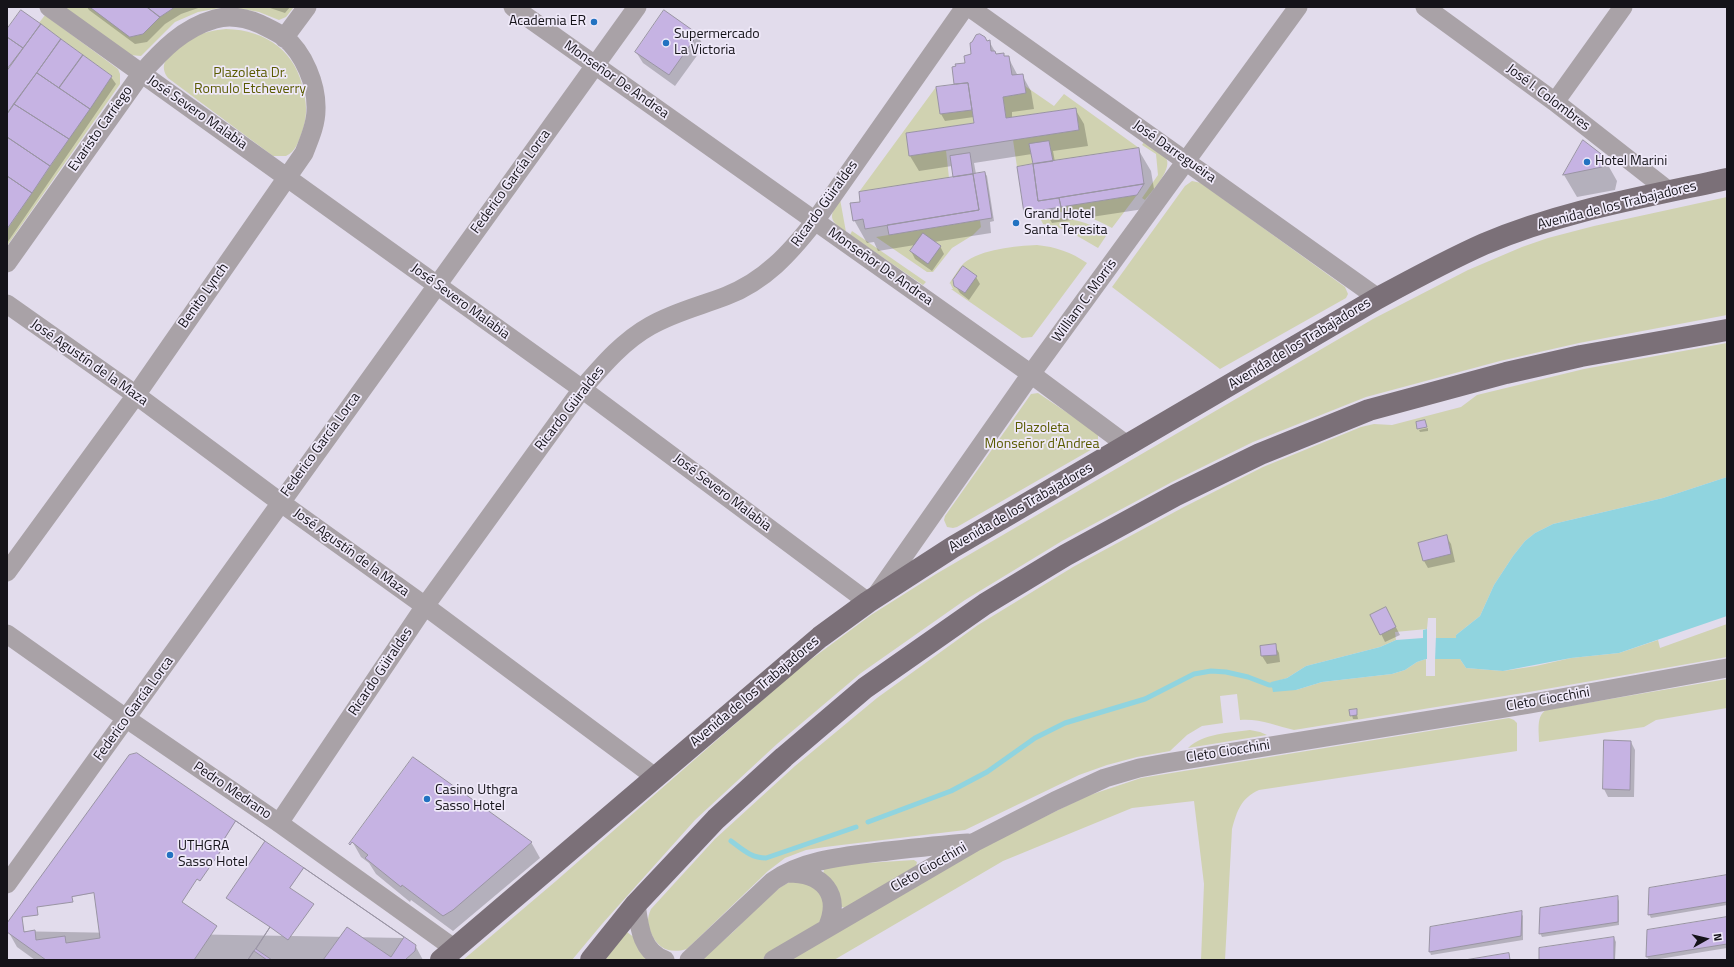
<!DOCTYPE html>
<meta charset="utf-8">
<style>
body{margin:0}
#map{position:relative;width:1734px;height:967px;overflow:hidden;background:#e2dcec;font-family:"Titillium Web",sans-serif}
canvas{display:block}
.frame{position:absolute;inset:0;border:8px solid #151319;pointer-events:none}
.north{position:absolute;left:1686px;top:919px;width:40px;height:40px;-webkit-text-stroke:3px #efe9f9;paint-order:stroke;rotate:82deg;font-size:11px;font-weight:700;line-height:16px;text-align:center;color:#151319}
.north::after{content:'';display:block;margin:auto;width:14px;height:18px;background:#151319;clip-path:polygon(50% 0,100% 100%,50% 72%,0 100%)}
</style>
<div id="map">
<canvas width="1734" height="967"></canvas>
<div class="frame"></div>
<div class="north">N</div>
</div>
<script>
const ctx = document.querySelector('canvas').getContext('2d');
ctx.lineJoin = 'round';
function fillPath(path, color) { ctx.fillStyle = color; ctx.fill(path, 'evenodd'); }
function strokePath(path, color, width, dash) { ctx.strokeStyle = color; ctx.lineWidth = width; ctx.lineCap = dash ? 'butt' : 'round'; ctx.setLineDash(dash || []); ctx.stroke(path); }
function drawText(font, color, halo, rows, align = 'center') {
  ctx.font = font + ' "Titillium Web",sans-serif'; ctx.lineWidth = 3.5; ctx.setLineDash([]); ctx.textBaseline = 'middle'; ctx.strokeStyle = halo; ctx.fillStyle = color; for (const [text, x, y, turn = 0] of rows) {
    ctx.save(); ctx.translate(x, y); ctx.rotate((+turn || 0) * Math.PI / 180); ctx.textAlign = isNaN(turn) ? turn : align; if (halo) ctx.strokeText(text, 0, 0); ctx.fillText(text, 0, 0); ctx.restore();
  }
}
fillPath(new Path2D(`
 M 64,7 L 90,7 L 130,37 L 143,34 L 160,17 L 175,7 L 294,7 L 286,17 L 279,20 L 259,12 L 242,9 L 220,8 L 198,12 L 175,22 L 141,56 L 130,55 Z
 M 45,15 L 118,69 L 120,74 L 120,84 L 7,246 L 7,230 L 112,76 L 39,23 Z
 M 226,29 C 267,30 297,52 304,93 C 307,107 307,118 302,132 C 298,143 296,151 286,156 L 273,156 L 168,78 C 164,73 162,66 166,60 C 169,55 187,41 193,38 C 203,32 215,30 226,29 Z
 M 1025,86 L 1054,106 L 1064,94 L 1139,148 L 1053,161 L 1049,141 L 1029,144 L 1033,164 L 1017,167 L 1013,140 L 1079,130 L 1076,108 L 1006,118 L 1003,97 L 1026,93 Z
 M 936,87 L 940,114 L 972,110 L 974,123 L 906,133 L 910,156 L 946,150 L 949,178 L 859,192 Z
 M 1144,142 C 1151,147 1159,151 1165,157 C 1175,167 1151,192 1145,200 L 1142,198 L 1158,175 L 1156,154 L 1142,145 Z
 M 1192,181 L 1201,183 L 1345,287 L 1348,294 L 1346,298 L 1220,369 L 1112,287 L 1185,186 Z
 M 1137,195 L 1112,228 C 1094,218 1077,212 1056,212 L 1055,208 Z
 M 1727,197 L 1727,315 L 1579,343 L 1500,361 L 1366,397 L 1253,442 L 1172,482 L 1062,541 L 965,600 L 861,673 L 777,744 L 695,820 L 602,924 L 572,960 L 463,960 L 556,881 L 798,669 L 871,615 L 936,574 L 1373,319 L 1468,270 L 1522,247 L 1548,238 L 1594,226 Z
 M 840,199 L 846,232 C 828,220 829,216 840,199 Z
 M 1055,218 C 1074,219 1093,222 1106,236 L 1098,248 L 1067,230 L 1043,224 L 1041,220 Z
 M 980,220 L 981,227 L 973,235 L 952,248 L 933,272 L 927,272 L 876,237 Z
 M 852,231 L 926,282 L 923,285 L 850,235 Z
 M 1037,245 C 1056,247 1071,252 1087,263 L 1032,337 L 1022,338 L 951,289 L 953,289 L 950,283 L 949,284 C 954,277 958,269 964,263 C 981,249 1016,246 1037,245 ZM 963,266 L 976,276 L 964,293 L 954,286 L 953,280 Z
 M 1727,343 L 1727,477 L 1663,498 L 1553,524 L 1535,533 L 1525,541 L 1513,556 L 1494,585 L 1480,616 L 1456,635 L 1457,638 L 1436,638 L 1436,618 L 1428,618 L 1427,629 L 1395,632 L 1396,640 L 1380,647 L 1306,666 L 1287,678 L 1271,683 L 1296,690 L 1322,682 L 1392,674 L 1405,670 L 1417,662 L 1426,659 L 1426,676 L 1435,676 L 1435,659 L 1460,659 L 1466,668 L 1503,671 L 1536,666 L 1571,658 L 1619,653 L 1658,640 L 1660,648 L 1727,624 L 1727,657 L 1529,692 L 1294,730 C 1277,726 1258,718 1240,720 L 1237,694 L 1220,696 L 1223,723 L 1202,726 L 1187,735 L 1170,751 L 1137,757 L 1107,765 L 1079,775 L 965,830 L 825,847 L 806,850 L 785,858 L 768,871 L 687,949 C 670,954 658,949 651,933 C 647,923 647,918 651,909 L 715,839 L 795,766 L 877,698 L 978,625 L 1073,567 L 1182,508 L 1263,467 L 1361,427 L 1374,424 L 1392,425 L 1461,407 L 1477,395 L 1584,369 Z
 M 1038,393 L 1096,432 L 1098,435 L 1098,444 L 1094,448 L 957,527 L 953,528 L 947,527 L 944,520 L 945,516 L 1029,397 L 1031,394 Z
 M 1727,679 L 1727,708 L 1656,720 L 1644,727 L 1539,742 C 1539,731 1536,716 1546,710 Z
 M 1509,718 L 1514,720 L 1517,723 L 1517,751 L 1259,790 C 1241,798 1237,811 1232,829 L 1225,960 L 1201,960 L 1204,884 L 1194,801 L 1132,808 L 1003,861 L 834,960 L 786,960 L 980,848 L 1087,796 L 1141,778 Z
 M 1250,730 L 1260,732 L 1267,735 L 1188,748 C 1204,733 1229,733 1250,730 Z
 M 914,860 L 917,862 L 916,866 L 845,908 L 839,906 L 823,875 L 824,869 L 851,864 Z
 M 797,879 L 823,892 L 826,913 L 815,928 L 761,960 L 699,960 C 711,951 722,942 733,932 C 751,915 772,887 797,879 Z
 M 627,932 L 635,938 L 651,960 L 605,960 Z`), '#d0d2b1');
fillPath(new Path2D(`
 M 1727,477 L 1727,616 L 1619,653 L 1571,658 L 1503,671 L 1466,668 L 1460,659 L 1426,659 L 1417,662 L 1405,670 L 1392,674 L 1322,682 L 1296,690 L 1273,692 L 1271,682 L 1287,678 L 1306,666 L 1380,647 L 1396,640 L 1423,638 L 1423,630 L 1427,629 L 1436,638 L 1456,638 L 1456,635 L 1480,616 L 1494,585 L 1513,556 L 1525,541 L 1535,533 L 1553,524 L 1663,498 Z`), '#90d4df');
fillPath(new Path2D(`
 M 1427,627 L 1436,635 L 1435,661 L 1427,661 Z`), '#e2dcec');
fillPath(new Path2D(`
 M 87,7 L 201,7 L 181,14 L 165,24 L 147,42 L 135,44 L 89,10 Z
 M 267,7 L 290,7 L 285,13 Z
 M 22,12 L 111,77 L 116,84 L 7,243 L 7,72 L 12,64 L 10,63 L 7,68 L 7,31 Z
 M 697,35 L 704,46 L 675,86 L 643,63 L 636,52 Z
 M 989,41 L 997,55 L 1003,54 L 1005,57 L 1008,57 L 1018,76 L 1022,75 L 1031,91 L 1034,109 L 1012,112 L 1012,118 L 1075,109 L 1084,124 L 1088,146 L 1053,151 L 1055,162 L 1138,149 L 1151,171 L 1157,207 L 1052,223 L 1046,213 L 1027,216 L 1025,213 L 1034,165 L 1032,154 L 974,163 L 976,174 L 985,173 L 987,176 L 994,221 L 990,222 L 991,233 L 934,242 L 940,246 L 944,254 L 932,271 L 915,259 L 911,251 L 915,245 L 878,251 L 874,242 L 867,243 L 854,220 L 861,203 L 955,178 L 952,166 L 919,171 L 910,156 L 975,123 L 974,117 L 945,121 L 941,114 L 966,64 L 987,42 Z
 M 1583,141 L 1604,158 L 1617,181 L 1615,190 L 1577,197 L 1564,175 Z
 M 976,277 L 980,284 L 969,300 L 960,293 L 955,285 Z
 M 1428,428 L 1428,431 L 1420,432 L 1419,430 Z
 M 1446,536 L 1451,544 L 1455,562 L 1428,568 L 1424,561 L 1419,543 Z
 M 1372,615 L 1390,616 L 1400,635 L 1385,642 Z
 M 1275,646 L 1279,653 L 1280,662 L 1267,664 L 1262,656 L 1261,647 Z
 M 1356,710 L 1358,719 L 1353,719 L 1351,711 Z
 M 1631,742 L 1635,750 L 1634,797 L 1608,797 L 1604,789 Z
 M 352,841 L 531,842 L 540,858 L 453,931 L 411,900 L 410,902 L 376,874 L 369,863 L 361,857 Z
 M 1727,876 L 1727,905 L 1651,918 L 1649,914 Z
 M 1617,897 L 1619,901 L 1619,925 L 1542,937 L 1540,933 Z
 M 1521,913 L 1523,916 L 1523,940 L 1431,955 L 1430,952 Z
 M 1727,918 L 1727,948 L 1653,960 L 1649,960 L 1647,957 L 1648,931 Z
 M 8,931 L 404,938 L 416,947 L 423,960 L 35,960 L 17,947 Z
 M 1614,938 L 1616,942 L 1615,960 L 1540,960 Z`), '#0003');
strokePath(new Path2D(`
 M 868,822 L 951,791 L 987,772 L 1035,738 L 1065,723 L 1145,699 L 1194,674 L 1211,671 L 1226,672 L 1248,677 L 1269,685 L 1278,685
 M 731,841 C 742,849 751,858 766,858 L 856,827`), '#90d4df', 5);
const building = new Path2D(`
 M 90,7 L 147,7 L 160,17 L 143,34 L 130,37 Z
 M 147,7 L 175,7 L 160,17 Z
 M 21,10 L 41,24 L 23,48 L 7,37 L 7,29 Z
 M 664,10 L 698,34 L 669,75 L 635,52 Z
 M 41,24 L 61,39 L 7,114 L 7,71 Z
 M 980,34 L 985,37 L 987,41 L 990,40 L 991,51 L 995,51 L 996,54 L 1004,53 L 1004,56 L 1009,56 L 1012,75 L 1023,74 L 1026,93 L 1003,97 L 1006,118 L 1076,108 L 1079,130 L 909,156 L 906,133 L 974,123 L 968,83 L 954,84 L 952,67 L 956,66 L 955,64 L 965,63 L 964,56 L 971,54 L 970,43 L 972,42 L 976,35 Z
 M 7,37 L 23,48 L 7,69 Z
 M 61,39 L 83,55 L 59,88 L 37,73 Z
 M 83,55 L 112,76 L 90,109 L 59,88 Z
 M 37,73 L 90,109 L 69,139 L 14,104 Z
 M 968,83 L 972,110 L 940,114 L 936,87 Z
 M 14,104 L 69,139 L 50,166 L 7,137 L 7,114 Z
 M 7,137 L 50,166 L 32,193 L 7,176 Z
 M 1583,140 L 1605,157 L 1602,167 L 1563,175 Z
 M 1049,141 L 1053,161 L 1033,164 L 1029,144 Z
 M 1139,148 L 1144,184 L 1038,201 L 1033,164 Z
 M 970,153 L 973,174 L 953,177 L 950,156 Z
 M 1033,164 L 1038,201 L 1059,198 L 1061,207 L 1024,213 L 1017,167 Z
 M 985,172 L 992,218 L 889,235 L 887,225 L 979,210 L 973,174 Z
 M 973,174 L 979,210 L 865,229 L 863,219 L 853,221 L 850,203 L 860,202 L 859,192 Z
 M 7,176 L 32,193 L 7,229 Z
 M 1144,184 L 1137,195 L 1061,207 L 1059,198 Z
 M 923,233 L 941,246 L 928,264 L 910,251 Z
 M 963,266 L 977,276 L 965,293 L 954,286 L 953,280 Z
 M 1425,420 L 1427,427 L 1417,429 L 1416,422 Z
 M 1447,535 L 1451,554 L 1423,561 L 1418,543 Z
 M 1386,607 L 1396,627 L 1380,635 L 1370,615 Z
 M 1276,644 L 1277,655 L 1261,656 L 1260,646 Z
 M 1357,709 L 1357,715 L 1350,716 L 1349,710 Z
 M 1604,740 L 1631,741 L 1630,790 L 1603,789 Z
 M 137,753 L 416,945 L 415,951 L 405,960 L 46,960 L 7,932 L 7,923 L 129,755 Z
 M 413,757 L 532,842 L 453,910 L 443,916 L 402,885 L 401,887 L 365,858 L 368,855 L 352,842 L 350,845 L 349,844 Z
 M 236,821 L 265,841 L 226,898 L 270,927 L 248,960 L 194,960 L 217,926 L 182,902 L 197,879 L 200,881 L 227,842 L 224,840 Z
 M 304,868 L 404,937 L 391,957 L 347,927 L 323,960 L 272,960 L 256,949 L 270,927 L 288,940 L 314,904 L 290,888 Z
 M 1727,875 L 1727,902 L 1648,915 L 1649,888 Z
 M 94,893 L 100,938 L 66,943 L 65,936 L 36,940 L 35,930 L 24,932 L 22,917 L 38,915 L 37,907 L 73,902 L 72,897 Z
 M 1618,896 L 1618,922 L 1539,934 L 1540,908 Z
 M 1522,911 L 1521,936 L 1429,952 L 1430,927 Z
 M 1727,917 L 1727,944 L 1646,957 L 1647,930 Z
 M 1614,937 L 1614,960 L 1539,960 L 1539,948 Z
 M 254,951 L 267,960 L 248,960 Z
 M 1509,953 L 1510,960 L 1465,960 Z`);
fillPath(building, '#c6b3e3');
strokePath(building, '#9994a3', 1);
strokePath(new Path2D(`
 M 49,7 L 582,389 L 868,602
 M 513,7 L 1031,374 L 1128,446
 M 969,7 L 1378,298
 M 1425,7 L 1555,102 L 1670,192
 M 284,38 L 307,7
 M 1555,102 L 1623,7
 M 7,263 L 141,74 C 162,50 183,28 215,19 C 230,15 246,18 260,24 C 268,28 277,32 284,37 C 304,53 317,85 316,110 C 316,125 309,140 304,153 L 136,395 L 7,572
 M 7,304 L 136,395 L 280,502 L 425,606 L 655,777
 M 877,594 L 1031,374 L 1298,7
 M 7,634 L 127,719 L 279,823 L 455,949
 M 279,823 L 425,606 L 582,389 C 602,366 623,341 650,326 C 674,312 700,306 726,296 C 765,281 790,253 815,221 L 965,7
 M 788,873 C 823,873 842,894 827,928
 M 7,884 L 637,7
 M 636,904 C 639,925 641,952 665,960
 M 689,960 L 773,881 C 806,858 849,856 888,851 C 914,848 941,845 968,843
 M 773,960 L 975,842 L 1055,801 L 1105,778 L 1139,768 L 1166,763 L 1529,704 L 1727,668`), '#a9a2a7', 19);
strokePath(new Path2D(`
 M 441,960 L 820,637 L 868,602 L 953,547 L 1378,298 C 1413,279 1448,260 1484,244 C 1561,211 1645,197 1727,179
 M 591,960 L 636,904 L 716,819 L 784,757 L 865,688 L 985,604 L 1066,555 L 1176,495 L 1260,454 L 1369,410 L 1506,373 L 1581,356 L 1727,330`), '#7b7078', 22);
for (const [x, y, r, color] of [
 [594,22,4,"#2272c1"],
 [666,43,4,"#2272c1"],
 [1587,162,4,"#2272c1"],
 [1016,223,4,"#2272c1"],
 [427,799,4,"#2272c1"],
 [170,855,4,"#2272c1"]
]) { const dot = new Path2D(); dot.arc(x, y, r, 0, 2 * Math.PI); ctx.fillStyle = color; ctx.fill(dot); strokePath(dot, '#efe9f9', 1.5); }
drawText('14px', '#151319', '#efe9f9', [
 ["Academia ER",586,22,"right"],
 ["Supermercado",674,35],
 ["La Victoria",674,51],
 ["Hotel Marini",1595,162],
 ["Grand Hotel",1024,215],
 ["Santa Teresita",1024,231],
 ["Casino Uthgra",435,791],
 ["Sasso Hotel",435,807],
 ["UTHGRA",178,847],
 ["Sasso Hotel",178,863]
], 'left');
drawText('14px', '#5a5b00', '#efe9f9', [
 ["Plazoleta Dr.",250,74],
 ["Romulo Etcheverry",250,90],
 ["Plazoleta",1042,429],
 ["Monseñor d'Andrea",1042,445]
]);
drawText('14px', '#151319', '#efe9f9', [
 ["Monseñor De Andrea",616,80,35],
 ["José I. Colombres",1548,98,37],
 ["José Severo Malabia",197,113,35],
 ["Evaristo Carriego",101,129,-55],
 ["José Darregueira",1174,152,35],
 ["Federico García Lorca",511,182,-54],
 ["Ricardo Güiraldes",825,204,-54],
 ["Avenida de los Trabajadores",1617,206,-14],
 ["Monseñor De Andrea",880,267,35],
 ["Benito Lynch",204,296,-55],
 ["William C. Morris",1085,301,-54],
 ["José Severo Malabia",460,302,36],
 ["Avenida de los Trabajadores",1300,344,-31],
 ["José Agustín de la Maza",89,363,35],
 ["Ricardo Güiraldes",570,409,-52],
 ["Federico García Lorca",321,445,-54],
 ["José Severo Malabia",722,493,37],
 ["Avenida de los Trabajadores",1021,508,-30],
 ["José Agustín de la Maza",351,553,36],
 ["Ricardo Güiraldes",381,672,-56],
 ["Avenida de los Trabajadores",755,692,-40],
 ["Cleto Ciocchini",1548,700,-10],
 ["Federico García Lorca",134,709,-54],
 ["Cleto Ciocchini",1228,752,-9],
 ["Pedro Medrano",232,791,34],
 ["Cleto Ciocchini",929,868,-30]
]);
</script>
